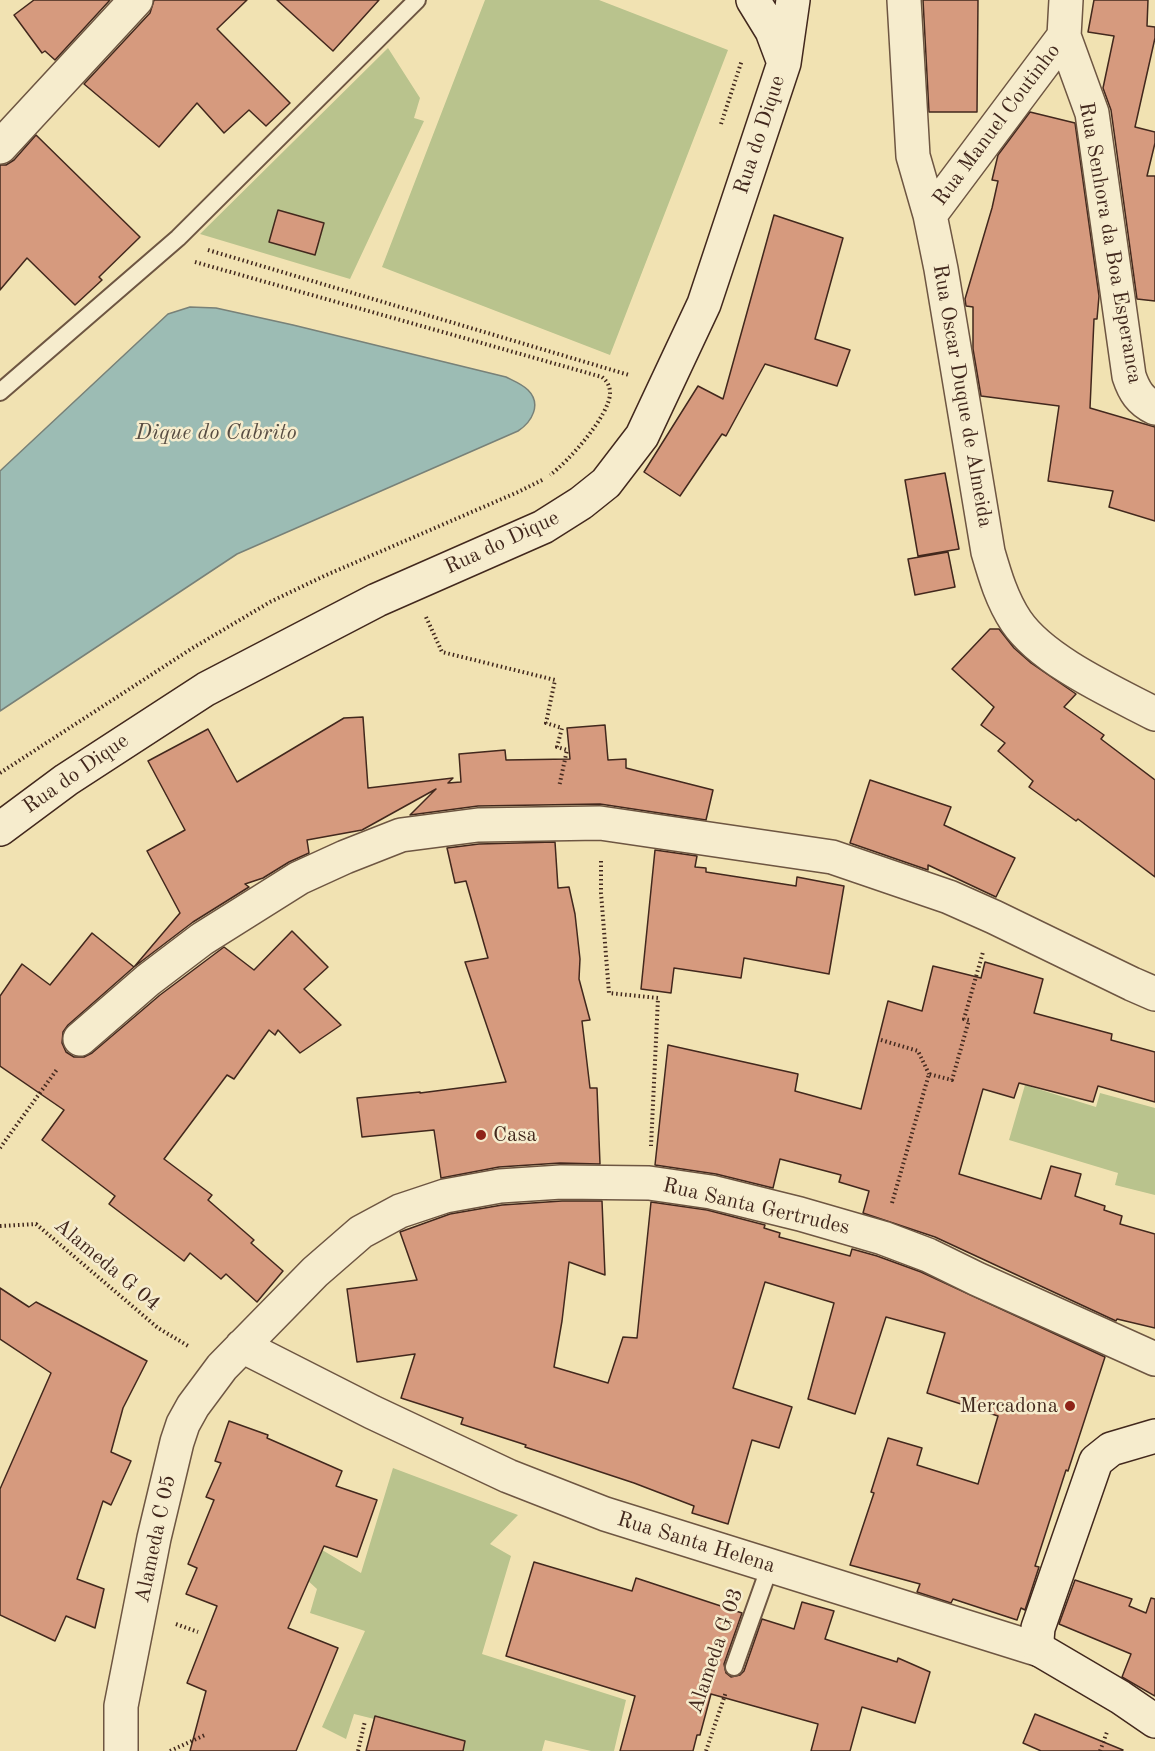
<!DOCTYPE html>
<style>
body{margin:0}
canvas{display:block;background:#f1e2b2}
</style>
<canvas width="1155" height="1751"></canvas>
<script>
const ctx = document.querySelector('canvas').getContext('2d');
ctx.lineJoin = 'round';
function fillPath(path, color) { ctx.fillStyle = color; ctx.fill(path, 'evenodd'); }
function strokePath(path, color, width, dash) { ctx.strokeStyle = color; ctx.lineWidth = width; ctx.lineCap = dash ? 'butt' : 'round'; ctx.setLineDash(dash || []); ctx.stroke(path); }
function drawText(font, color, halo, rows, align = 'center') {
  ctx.font = font + ' "Old Standard TT",serif'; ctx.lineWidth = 5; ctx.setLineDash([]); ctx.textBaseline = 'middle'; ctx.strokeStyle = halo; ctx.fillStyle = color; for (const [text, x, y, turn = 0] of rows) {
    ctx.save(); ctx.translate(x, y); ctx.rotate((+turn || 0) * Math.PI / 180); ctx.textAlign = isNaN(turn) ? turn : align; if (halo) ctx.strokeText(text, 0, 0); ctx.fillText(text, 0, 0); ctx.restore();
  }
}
fillPath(new Path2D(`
 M 485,0 L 599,0 L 728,50 L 610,355 L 382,267 Z
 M 388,48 L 420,98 L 414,118 L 424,121 L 350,279 L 200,234 Z
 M 1025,1085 L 1096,1107 L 1100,1093 L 1155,1108 L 1155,1195 L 1115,1185 L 1118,1173 L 1009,1140 Z
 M 393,1468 L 518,1515 L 490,1544 L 511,1556 L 482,1654 L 626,1700 L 614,1751 L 591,1751 L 545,1740 L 542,1751 L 444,1751 L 447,1737 L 354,1714 L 346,1739 L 322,1727 L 365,1631 L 310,1613 L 317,1589 L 273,1549 L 285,1528 L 361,1573 Z`), '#b9c38d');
const water = new Path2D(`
 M 190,307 L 216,308 L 293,325 L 506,377 C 514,381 522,384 528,390 C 542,404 532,422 518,431 L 237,554 L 0,711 L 0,471 L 168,314 Z`);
fillPath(water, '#9cbcb4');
strokePath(water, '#788178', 1.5);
const building = new Path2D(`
 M 34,0 L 110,0 L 55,60 L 45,51 L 42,53 L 14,15 Z
 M 154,0 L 247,0 L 217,29 L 290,103 L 266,126 L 249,110 L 224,133 L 197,103 L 159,147 L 84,84 L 150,13 Z
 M 277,0 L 379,0 L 333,51 Z
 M 923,0 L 978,0 L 977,112 L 929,112 Z
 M 1094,0 L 1148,0 L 1147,26 L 1155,27 L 1155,38 L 1135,127 L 1155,132 L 1155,143 L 1147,176 L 1155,176 L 1155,301 L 1137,299 L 1111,110 L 1103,88 L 1114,36 L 1088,32 Z
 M 1030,112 L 1075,123 L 1099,296 L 1097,319 L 1094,319 L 1090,408 L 1155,427 L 1155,521 L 1109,507 L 1113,491 L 1048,481 L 1059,406 L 981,396 L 973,349 L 973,307 L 966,306 L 965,299 L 992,208 L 998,181 L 992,180 L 998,155 Z
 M 36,135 L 140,237 L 99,277 L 102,280 L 75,305 L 27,258 L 0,290 L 0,165 L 6,165 L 14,160 Z
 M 278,210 L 324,223 L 315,255 L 269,242 Z
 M 774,215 L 843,238 L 815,339 L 850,350 L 837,386 L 765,364 L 726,436 L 722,434 L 680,496 L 644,472 L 698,386 L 723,399 Z
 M 945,473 L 959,549 L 918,556 L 905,480 Z
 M 948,552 L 955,587 L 915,595 L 908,559 Z
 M 990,629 L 999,629 L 1014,648 L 1031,663 L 1076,694 L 1064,707 L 1104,735 L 1101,739 L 1155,780 L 1155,877 L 1078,819 L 1076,821 L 1029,787 L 1033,781 L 998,751 L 1005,743 L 981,725 L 994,707 L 952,669 Z
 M 363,717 L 368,788 L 453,778 L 448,783 L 461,782 L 459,754 L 505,750 L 506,760 L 570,759 L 567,728 L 605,725 L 608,760 L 626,759 L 626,768 L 713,790 L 706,820 L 600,804 L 478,806 L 410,815 L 436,789 L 362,830 L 307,840 L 309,853 L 289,862 L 263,878 L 245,884 L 249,887 L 193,922 L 134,967 L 180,913 L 147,851 L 185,830 L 148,761 L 208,729 L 237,782 L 344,718 Z
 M 870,780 L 951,807 L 944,825 L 1015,858 L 996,897 L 928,865 L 928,870 L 850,843 Z
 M 555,842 L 558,888 L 569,887 L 575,914 L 580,959 L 579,979 L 590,1020 L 582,1021 L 590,1088 L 597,1088 L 600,1164 L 560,1163 L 499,1167 L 441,1178 L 434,1130 L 362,1137 L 357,1098 L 420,1092 L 420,1093 L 506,1082 L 465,962 L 488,958 L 466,881 L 455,883 L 447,848 L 479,844 Z
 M 655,850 L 697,856 L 695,867 L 706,868 L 706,872 L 796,886 L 797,877 L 844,886 L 829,974 L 744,958 L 741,978 L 674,968 L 671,993 L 641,989 Z
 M 292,931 L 328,967 L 304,989 L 341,1025 L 300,1053 L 278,1030 L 275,1035 L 269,1030 L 234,1079 L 227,1075 L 164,1159 L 212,1195 L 208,1200 L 254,1240 L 251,1243 L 283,1271 L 257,1302 L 226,1274 L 221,1279 L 190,1253 L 184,1261 L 171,1251 L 109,1204 L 115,1196 L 42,1140 L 64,1110 L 0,1066 L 0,996 L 22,964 L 50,985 L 92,933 L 134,967 L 68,1025 L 63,1032 L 62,1043 L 66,1052 L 74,1057 L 84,1057 L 92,1053 L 160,995 L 224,947 L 254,970 Z
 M 985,962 L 1043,979 L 1034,1013 L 1112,1034 L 1111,1040 L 1155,1052 L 1155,1102 L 1098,1086 L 1093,1102 L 1019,1083 L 1014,1098 L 983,1089 L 959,1174 L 1041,1199 L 1051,1166 L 1081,1174 L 1075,1196 L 1105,1206 L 1104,1210 L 1122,1216 L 1120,1224 L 1155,1234 L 1155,1328 L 1117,1319 L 1116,1321 L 935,1237 L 863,1213 L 869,1191 L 839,1182 L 841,1175 L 780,1159 L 773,1188 L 716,1174 L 655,1165 L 668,1045 L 798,1074 L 795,1091 L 861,1109 L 888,1001 L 922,1011 L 933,966 L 981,978 Z
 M 562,1201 L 602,1201 L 605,1275 L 569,1262 L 562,1321 L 554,1367 L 608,1383 L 623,1337 L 637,1338 L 651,1202 L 707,1210 L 765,1225 L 764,1228 L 780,1233 L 779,1237 L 850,1256 L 852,1249 L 877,1256 L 921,1272 L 1105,1357 L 1068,1471 L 1066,1470 L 1035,1566 L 1039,1567 L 1025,1610 L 1021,1608 L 1017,1620 L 953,1599 L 951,1603 L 917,1592 L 920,1584 L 850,1565 L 874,1493 L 871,1492 L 888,1438 L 922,1448 L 917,1465 L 978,1484 L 998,1416 L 927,1393 L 945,1333 L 886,1317 L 855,1414 L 808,1399 L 834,1303 L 765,1282 L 733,1388 L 792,1407 L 779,1448 L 752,1440 L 728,1524 L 692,1513 L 694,1506 L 634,1483 L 525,1447 L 526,1445 L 461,1424 L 463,1418 L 401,1398 L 415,1354 L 357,1362 L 347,1289 L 417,1280 L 400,1232 L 450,1214 L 502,1205 Z
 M 0,1288 L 29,1307 L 36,1302 L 147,1361 L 123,1408 L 111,1452 L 131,1461 L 111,1505 L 103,1501 L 77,1579 L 104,1589 L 95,1628 L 66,1616 L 55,1641 L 0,1615 L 0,1489 L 51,1373 L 0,1339 Z
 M 229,1421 L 268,1435 L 267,1438 L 342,1471 L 336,1486 L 377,1500 L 357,1557 L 324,1546 L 288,1628 L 338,1648 L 296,1751 L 190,1751 L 206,1691 L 187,1683 L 217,1606 L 186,1594 L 197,1568 L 188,1564 L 214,1500 L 206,1497 L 221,1463 L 215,1461 Z
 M 534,1562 L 632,1591 L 636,1578 L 742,1613 L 724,1664 L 726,1673 L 731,1677 L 740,1675 L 744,1671 L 762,1619 L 794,1629 L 802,1602 L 834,1611 L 825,1639 L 897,1662 L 898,1658 L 930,1672 L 915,1723 L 862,1707 L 850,1751 L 811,1751 L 818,1724 L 711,1694 L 700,1735 L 697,1735 L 693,1751 L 620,1751 L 635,1696 L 506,1656 Z
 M 1075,1580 L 1132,1599 L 1129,1606 L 1146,1613 L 1151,1598 L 1155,1599 L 1155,1696 L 1122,1677 L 1131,1654 L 1059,1624 Z
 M 1035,1714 L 1123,1750 L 1122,1751 L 1041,1751 L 1023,1743 Z
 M 375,1716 L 465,1741 L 463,1751 L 366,1751 Z`);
fillPath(building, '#d69a7e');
strokePath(building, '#42281d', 1.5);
const lane = new Path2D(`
 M 0,392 L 178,238 L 417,0
 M 734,1667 L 770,1566`);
const street = new Path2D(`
 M 904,0 L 913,156 L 930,215 L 941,269 L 988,552 C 995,576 1002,600 1016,621 C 1043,661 1113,692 1155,714
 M 1066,0 L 1064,36 L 1092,113 L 1129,376 C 1134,391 1140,401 1155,408
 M 0,147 L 136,0
 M 930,215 L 1064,36
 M 80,1039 L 148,980 L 202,939 L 299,878 L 345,857 L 401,835 L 478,825 L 600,823 L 832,857 L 949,897 L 994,917 L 1132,984 L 1155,994
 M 242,1346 L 372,1412 L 508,1476 L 605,1514 L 1040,1650
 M 121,1751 L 121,1706 L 154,1538 L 177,1442 L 183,1424 L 193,1406 L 222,1367 L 315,1272 L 361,1232 L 400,1211 L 445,1196 L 500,1186 L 561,1182 L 649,1183 L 711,1192 L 800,1214 L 883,1238 L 928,1255 L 977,1279 L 1155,1359`);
const secondary = new Path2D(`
 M 753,0 L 772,31 L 784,63
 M 0,829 L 66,780 L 206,689 L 377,600 L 543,527 L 581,503 L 606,483 L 642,436 L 704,304 L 784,63 L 793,0
 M 1155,1436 L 1111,1449 L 1096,1461 L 1038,1628 L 1037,1640 L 1040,1650 L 1120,1697 L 1155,1721`);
strokePath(lane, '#6e5642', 20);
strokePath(street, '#6e5642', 36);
strokePath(secondary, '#42281d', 36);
strokePath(new Path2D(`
 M 721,124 L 742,60
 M 208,250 L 629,375
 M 195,262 L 602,377 C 607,381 610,386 610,393 C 610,415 568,462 550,475
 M 426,617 L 442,652 L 555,680 L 546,723 L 562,728 L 557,747 L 567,750 L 559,787
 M 0,773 L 191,649 L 270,602 L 324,576 L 518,492 L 544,479
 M 601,861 L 601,893 L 609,993 L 658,998 L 651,1146
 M 881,1040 L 918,1051 L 929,1074
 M 0,1148 L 58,1068
 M 892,1203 L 929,1074 L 952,1080 L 969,1020 L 964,1019 L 983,952
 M 0,1226 L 36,1224 L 158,1328 L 190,1347
 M 176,1624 L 198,1632
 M 170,1751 L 205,1735
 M 358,1751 L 365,1721
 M 706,1751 L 726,1692
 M 1100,1751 L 1107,1732`), '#42281d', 4, [1.5, 3]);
strokePath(lane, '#f6eccd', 16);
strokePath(street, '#f6eccd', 33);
strokePath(secondary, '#f6eccd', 33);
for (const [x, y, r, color] of [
 [481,1135,6,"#8f2418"],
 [1070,1406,6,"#8f2418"]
]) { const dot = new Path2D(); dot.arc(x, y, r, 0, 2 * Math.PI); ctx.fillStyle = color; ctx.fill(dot); strokePath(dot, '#f6eccd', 2); }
drawText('21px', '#42281d', '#f6eccd', [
 ["Rua Manuel Coutinho",997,125,-53],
 ["Rua do Dique",760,135,-72],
 ["Rua Senhora da Boa Esperanca",1110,243,80],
 ["Rua Oscar Duque de Almeida",962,396,80],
 ["Rua do Dique",502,543,-25],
 ["Rua do Dique",76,774,-35],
 ["Rua Santa Gertrudes",756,1207,13],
 ["Alameda G 04",107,1265,40],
 ["Alameda C 05",156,1539,-78],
 ["Rua Santa Helena",696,1543,17],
 ["Alameda G 03",716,1651,-71]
]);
drawText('21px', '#42281d', '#f6eccd', [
 ["Casa",493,1135],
 ["Mercadona",1058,1406,"right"]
], 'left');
drawText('italic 22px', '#584d43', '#f6eccd', [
 ["Dique do Cabrito",216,433]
]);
</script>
